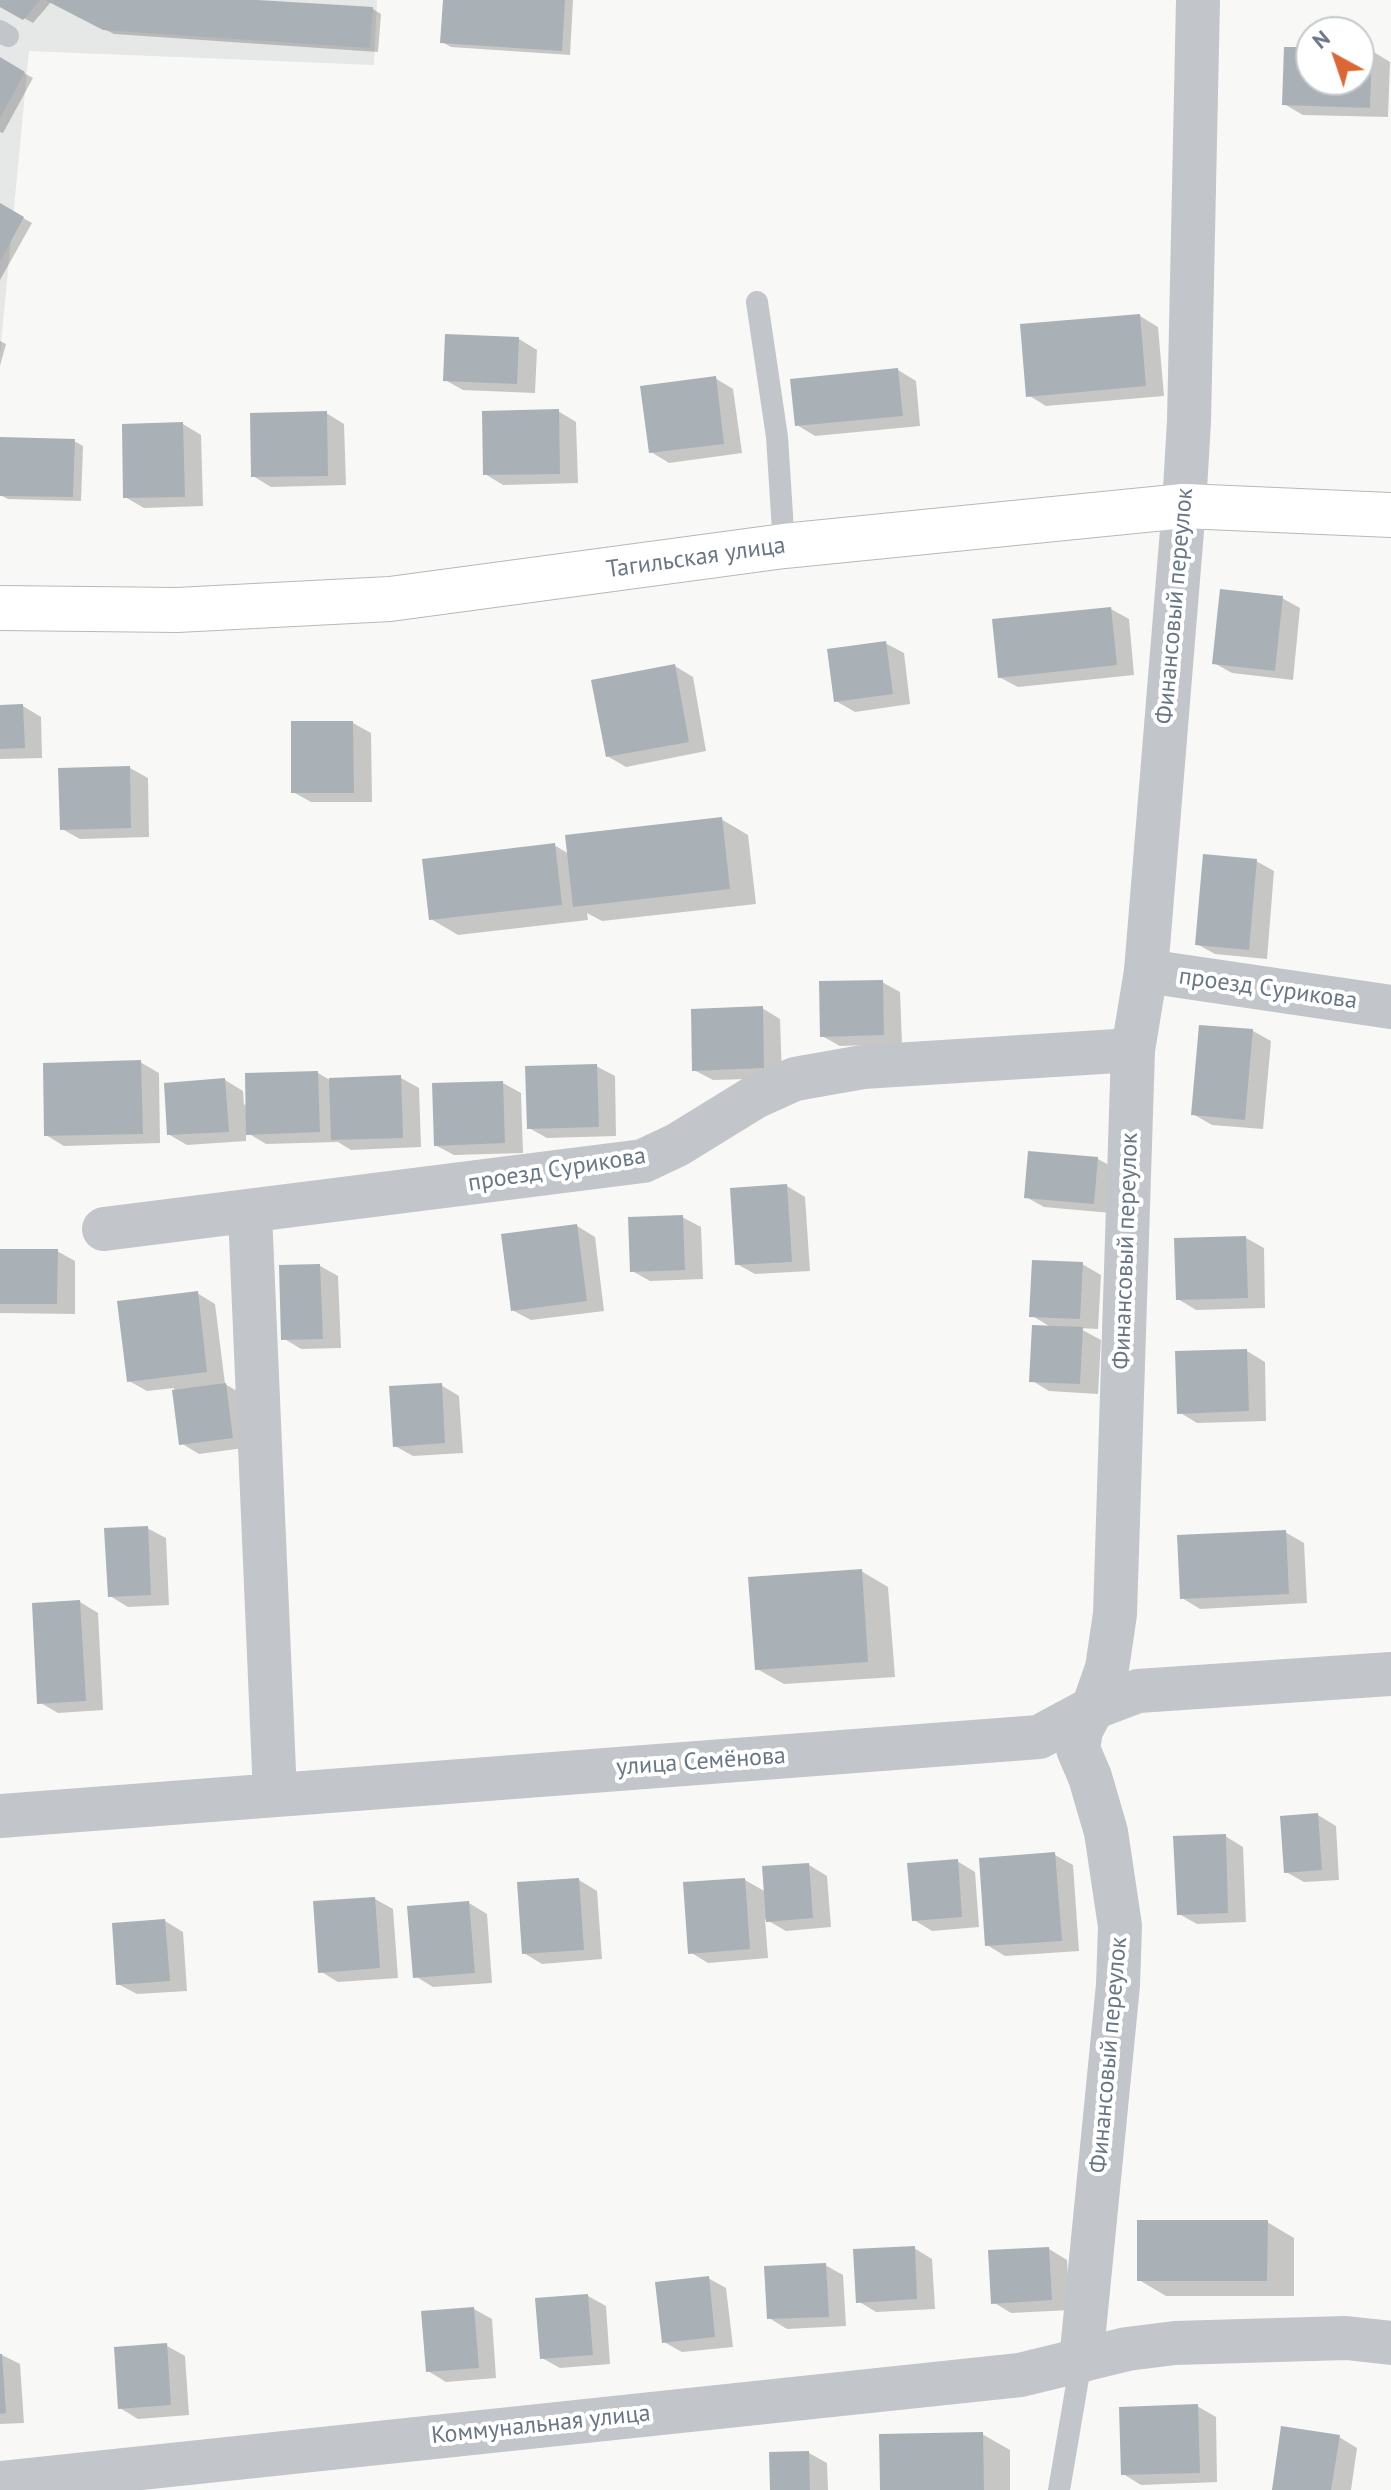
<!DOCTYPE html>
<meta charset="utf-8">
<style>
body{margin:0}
#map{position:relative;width:1391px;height:2490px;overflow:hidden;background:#f8f8f6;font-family:"PT Sans",sans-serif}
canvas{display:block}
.north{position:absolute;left:1295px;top:16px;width:80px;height:80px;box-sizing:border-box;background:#fff;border:2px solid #c3c9ce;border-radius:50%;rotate:320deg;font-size:22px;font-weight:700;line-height:32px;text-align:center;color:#697785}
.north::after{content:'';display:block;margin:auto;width:28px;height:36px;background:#da6735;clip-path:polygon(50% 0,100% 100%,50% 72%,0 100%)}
</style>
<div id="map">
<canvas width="1391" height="2490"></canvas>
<div class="north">N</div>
</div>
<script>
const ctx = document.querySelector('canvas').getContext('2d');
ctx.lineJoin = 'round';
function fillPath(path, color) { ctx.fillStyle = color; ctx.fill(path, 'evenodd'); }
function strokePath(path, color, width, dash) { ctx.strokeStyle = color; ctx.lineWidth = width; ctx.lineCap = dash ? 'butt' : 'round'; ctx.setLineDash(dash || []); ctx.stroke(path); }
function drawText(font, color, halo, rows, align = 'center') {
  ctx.font = font + ' "PT Sans",sans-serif'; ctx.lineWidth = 8; ctx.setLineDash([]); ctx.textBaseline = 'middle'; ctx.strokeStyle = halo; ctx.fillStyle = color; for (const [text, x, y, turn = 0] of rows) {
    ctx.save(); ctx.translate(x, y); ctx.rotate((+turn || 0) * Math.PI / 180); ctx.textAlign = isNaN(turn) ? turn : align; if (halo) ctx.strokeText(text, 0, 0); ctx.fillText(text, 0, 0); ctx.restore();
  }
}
fillPath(new Path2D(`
 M 0,0 L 377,0 L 374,65 L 29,51 L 0,354 Z`), '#e6e7e7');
fillPath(new Path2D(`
 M 0,0 L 225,0 L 373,9 L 381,14 L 378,52 L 114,34 L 51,2 L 33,23 L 0,5 Z
 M 445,0 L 573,0 L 570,55 L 451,47 L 442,42 Z
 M 1311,49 L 1311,80 L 1359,80 L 1359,51 L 1372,51 L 1390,62 L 1388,117 L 1303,115 L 1284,104 Z
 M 0,60 L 33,78 L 3,133 L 0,132 Z
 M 0,205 L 32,223 L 0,280 Z
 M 1140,316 L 1158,327 L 1164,396 L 1046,406 L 1028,395 Z
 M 519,339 L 537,350 L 535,393 L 463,390 L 445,380 Z
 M 0,341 L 6,344 L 0,366 Z
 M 898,370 L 916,381 L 920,426 L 815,436 L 797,425 Z
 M 715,378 L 733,389 L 742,453 L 669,463 L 651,452 Z
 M 558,411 L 576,422 L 578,483 L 503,485 L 485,474 Z
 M 326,413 L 344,424 L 346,485 L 271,487 L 253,476 Z
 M 183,424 L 201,435 L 203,506 L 144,508 L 125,497 Z
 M 74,441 L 83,446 L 81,501 L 8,499 L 0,495 Z
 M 1282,598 L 1300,608 L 1293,680 L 1232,673 L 1214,663 Z
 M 1111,609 L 1129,619 L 1134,675 L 1018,687 L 999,677 Z
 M 885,643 L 904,653 L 910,704 L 855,712 L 836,701 Z
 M 675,666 L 693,677 L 706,751 L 626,767 L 607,756 Z
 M 23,706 L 41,717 L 42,758 L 0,759 L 0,707 Z
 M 353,723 L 371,733 L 372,802 L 311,802 L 293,792 Z
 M 130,768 L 148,778 L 149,837 L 80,839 L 62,829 Z
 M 721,819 L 748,835 L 756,904 L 602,921 L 587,913 L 588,920 L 458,935 L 431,919 L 554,845 L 569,854 Z
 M 1256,861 L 1274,871 L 1267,959 L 1215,954 L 1197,944 Z
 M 882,982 L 900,992 L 902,1044 L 840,1046 L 822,1036 Z
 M 762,1008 L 780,1019 L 782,1078 L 713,1080 L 694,1070 Z
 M 1201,1027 L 1253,1031 L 1271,1041 L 1263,1129 L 1212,1125 L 1193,1114 Z
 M 140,1062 L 159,1073 L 160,1143 L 64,1146 L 46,1135 Z
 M 596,1066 L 615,1076 L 616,1136 L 547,1138 L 529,1128 Z
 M 318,1073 L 330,1080 L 401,1078 L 419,1088 L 421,1147 L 351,1150 L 338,1142 L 266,1144 L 246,1132 L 246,1141 L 187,1145 L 168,1134 L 225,1080 L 243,1091 L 244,1105 L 247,1104 Z
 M 503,1083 L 521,1093 L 523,1153 L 454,1155 L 435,1145 Z
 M 1098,1159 L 1116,1169 L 1111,1213 L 1044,1207 L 1026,1197 Z
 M 787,1186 L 805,1197 L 810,1271 L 755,1274 L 737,1264 Z
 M 682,1217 L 701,1227 L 703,1279 L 650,1281 L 632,1271 Z
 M 577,1226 L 595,1237 L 604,1311 L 531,1320 L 512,1310 Z
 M 1246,1238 L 1264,1248 L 1265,1308 L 1196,1310 L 1178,1299 Z
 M 0,1251 L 57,1251 L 75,1261 L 75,1314 L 0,1313 Z
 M 1082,1264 L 1101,1275 L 1098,1329 L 1079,1328 L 1101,1340 L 1098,1394 L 1049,1391 L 1031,1380 L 1052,1328 L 1031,1315 Z
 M 320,1266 L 338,1276 L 341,1348 L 301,1349 L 283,1338 Z
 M 197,1293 L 215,1304 L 225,1384 L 244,1395 L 251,1447 L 199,1454 L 181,1443 L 174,1388 L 147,1391 L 129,1381 Z
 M 1247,1351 L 1265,1362 L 1266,1421 L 1197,1423 L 1179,1412 Z
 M 441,1385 L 459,1396 L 463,1453 L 413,1456 L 395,1446 Z
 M 147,1528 L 166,1538 L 169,1605 L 128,1607 L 110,1596 Z
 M 1285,1532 L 1304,1543 L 1307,1603 L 1200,1609 L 1182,1598 Z
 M 861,1571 L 888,1587 L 895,1677 L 784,1684 L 757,1669 Z
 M 80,1602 L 98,1613 L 103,1710 L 58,1713 L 39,1702 Z
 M 1318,1815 L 1336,1826 L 1339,1880 L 1304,1882 L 1286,1872 Z
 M 1225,1836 L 1243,1847 L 1246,1922 L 1197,1924 L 1179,1914 Z
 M 1055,1855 L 1073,1865 L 1079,1951 L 1005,1956 L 987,1945 Z
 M 957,1861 L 975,1872 L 979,1927 L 932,1931 L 914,1920 Z
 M 809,1865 L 827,1876 L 831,1927 L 786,1931 L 765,1919 L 768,1958 L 708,1963 L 690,1952 L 745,1880 L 766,1892 Z
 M 579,1880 L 597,1891 L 602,1959 L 542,1964 L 524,1953 Z
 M 375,1899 L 393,1909 L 398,1978 L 338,1982 L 320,1971 Z
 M 469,1903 L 487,1914 L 492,1983 L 433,1987 L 415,1976 Z
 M 165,1921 L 183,1932 L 187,1991 L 137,1994 L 118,1984 Z
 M 1267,2222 L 1294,2238 L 1294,2296 L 1166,2296 L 1139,2280 Z
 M 914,2248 L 932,2259 L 935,2309 L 876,2312 L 858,2301 Z
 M 1049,2249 L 1067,2260 L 1070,2310 L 1011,2313 L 993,2302 Z
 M 825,2265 L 843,2275 L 846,2326 L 787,2329 L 769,2318 Z
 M 708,2278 L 726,2288 L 733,2347 L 682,2352 L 664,2342 Z
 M 588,2296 L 606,2306 L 610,2364 L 560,2368 L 542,2358 Z
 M 474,2309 L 492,2319 L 496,2378 L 446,2382 L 428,2371 Z
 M 167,2346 L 185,2356 L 189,2415 L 138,2419 L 120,2408 Z
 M 0,2354 L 20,2364 L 24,2423 L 0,2424 Z
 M 1197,2406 L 1216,2417 L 1217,2482 L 1141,2485 L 1123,2474 Z
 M 982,2434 L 1010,2450 L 1010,2490 L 882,2490 Z
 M 1339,2437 L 1357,2448 L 1351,2490 L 1274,2490 Z
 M 809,2453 L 827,2463 L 828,2490 L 772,2490 Z`), '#0003');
fillPath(new Path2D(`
 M 0,0 L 40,0 L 23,20 L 0,7 Z
 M 45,0 L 257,0 L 373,7 L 370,48 L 103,30 Z
 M 443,0 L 565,0 L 562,51 L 440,43 Z
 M 1284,47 L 1311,47 L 1311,80 L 1359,80 L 1359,49 L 1372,49 L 1370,108 L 1282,105 Z
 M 0,57 L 25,72 L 0,118 Z
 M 0,203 L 24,217 L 0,261 Z
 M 1140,314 L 1146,386 L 1026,397 L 1020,324 Z
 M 445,334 L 519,337 L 517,384 L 443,381 Z
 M 898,368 L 903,416 L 795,426 L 790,379 Z
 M 716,376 L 724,444 L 649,453 L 640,386 Z
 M 559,409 L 560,474 L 483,475 L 482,411 Z
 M 327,411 L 328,476 L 251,477 L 250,413 Z
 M 183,422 L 185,497 L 123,498 L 122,424 Z
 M 0,437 L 75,439 L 73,497 L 0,496 Z
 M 1220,589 L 1283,596 L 1275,671 L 1212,664 Z
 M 1111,607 L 1117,665 L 998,678 L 992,619 Z
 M 886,641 L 893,694 L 834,702 L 827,649 Z
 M 675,664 L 689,742 L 606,757 L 591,680 Z
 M 23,704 L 25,748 L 0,749 L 0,705 Z
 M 291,721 L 353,721 L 354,793 L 291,793 Z
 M 130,766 L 131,828 L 60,830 L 58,768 Z
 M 722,817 L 730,889 L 573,907 L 565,835 Z
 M 555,843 L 562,905 L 429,920 L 422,859 Z
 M 1203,854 L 1257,859 L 1249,950 L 1195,945 Z
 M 883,980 L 884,1035 L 820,1037 L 819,981 Z
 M 763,1006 L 764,1068 L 692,1071 L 691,1009 Z
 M 1199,1025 L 1253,1029 L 1245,1120 L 1191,1115 Z
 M 141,1060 L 143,1134 L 44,1136 L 43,1063 Z
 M 597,1064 L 599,1127 L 527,1129 L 525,1066 Z
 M 318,1071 L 320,1132 L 246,1135 L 245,1073 Z
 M 401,1075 L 403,1138 L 331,1140 L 329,1078 Z
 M 225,1078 L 229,1132 L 167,1135 L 164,1083 Z
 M 503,1081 L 505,1143 L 434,1146 L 432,1083 Z
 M 1028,1151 L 1098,1157 L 1094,1204 L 1024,1198 Z
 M 787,1184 L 792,1262 L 735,1265 L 730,1188 Z
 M 683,1215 L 685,1270 L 630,1272 L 628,1217 Z
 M 577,1224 L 587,1301 L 511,1311 L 501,1234 Z
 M 1246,1236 L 1248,1298 L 1176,1300 L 1174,1238 Z
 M 0,1249 L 58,1249 L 57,1304 L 0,1304 Z
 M 1032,1260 L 1083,1262 L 1080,1319 L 1029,1317 Z
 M 320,1264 L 323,1339 L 281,1340 L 279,1265 Z
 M 198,1291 L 207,1372 L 127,1382 L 117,1301 Z
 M 1032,1325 L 1083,1327 L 1080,1384 L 1029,1382 Z
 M 1247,1349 L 1249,1411 L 1177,1414 L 1175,1351 Z
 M 226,1383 L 233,1438 L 179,1445 L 172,1390 Z
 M 442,1383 L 445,1443 L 393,1447 L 389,1386 Z
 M 148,1526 L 151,1595 L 108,1597 L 104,1528 Z
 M 1286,1530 L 1289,1594 L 1180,1599 L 1177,1535 Z
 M 862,1569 L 868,1662 L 755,1670 L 748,1577 Z
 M 80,1600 L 86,1701 L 37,1704 L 32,1603 Z
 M 1318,1813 L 1322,1870 L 1284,1873 L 1280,1816 Z
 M 1226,1834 L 1228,1913 L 1177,1915 L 1173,1836 Z
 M 1055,1852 L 1062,1941 L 985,1946 L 979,1858 Z
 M 958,1859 L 962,1917 L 912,1921 L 907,1863 Z
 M 809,1863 L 813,1918 L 766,1922 L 762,1866 Z
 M 579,1878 L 584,1950 L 522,1954 L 517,1882 Z
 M 745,1878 L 750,1949 L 688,1954 L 683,1882 Z
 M 375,1897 L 380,1968 L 318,1973 L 313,1901 Z
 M 469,1901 L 475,1973 L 413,1978 L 407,1906 Z
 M 165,1919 L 170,1981 L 116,1985 L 112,1923 Z
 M 1137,2220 L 1268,2220 L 1267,2281 L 1137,2281 Z
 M 915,2246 L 917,2299 L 856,2303 L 853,2249 Z
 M 1049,2247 L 1052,2300 L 991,2304 L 988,2250 Z
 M 826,2263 L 829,2317 L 767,2319 L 764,2266 Z
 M 709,2276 L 715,2337 L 662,2343 L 655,2282 Z
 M 588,2294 L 593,2355 L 540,2359 L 535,2298 Z
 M 474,2307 L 479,2368 L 426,2372 L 421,2311 Z
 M 167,2343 L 171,2405 L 118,2409 L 114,2347 Z
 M 0,2354 L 2,2354 L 6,2413 L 0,2414 Z
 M 1198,2404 L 1200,2473 L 1121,2475 L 1119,2407 Z
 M 1281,2426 L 1340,2435 L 1331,2490 L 1272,2490 Z
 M 983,2432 L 984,2490 L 880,2490 L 879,2434 Z
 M 809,2451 L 810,2490 L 770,2490 L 769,2452 Z`), '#a9b0b6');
const primary = new Path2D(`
 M 0,608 L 177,610 L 390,599 L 784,546 L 1184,506 L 1391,515`);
strokePath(primary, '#b5b9bd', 46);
strokePath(new Path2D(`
 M 0,31 L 8,36
 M 757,302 L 777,437 L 784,546
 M 1059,2490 L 1081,2361`), '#c2c5c9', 22);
strokePath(new Path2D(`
 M 1184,506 L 1189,421 L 1198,0
 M 1146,971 L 1391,1007
 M 250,1213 L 275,1794
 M 104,1229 L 643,1161 L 677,1145 L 755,1097 L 795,1079 L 863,1067 L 1133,1050
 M 0,1816 L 1039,1737 L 1093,1708 L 1138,1691 L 1391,1674
 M 0,2483 L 1020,2375 L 1127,2349 L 1175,2343 L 1346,2338 L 1391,2343`), '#c2c5c9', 44);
strokePath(new Path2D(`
 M 1081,2361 L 1118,1985 L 1120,1926 L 1106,1832 L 1090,1777 L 1078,1749 L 1081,1730 L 1093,1708 L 1107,1668 L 1115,1614 L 1133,1050 L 1146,971 L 1184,506`), '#c2c5c9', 44);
strokePath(primary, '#fff', 44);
drawText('24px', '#697785', '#fff', [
 ["Тагильская улица",696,558,-8],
 ["Финансовый переулок",1175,606,-85],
 ["проезд Сурикова",1268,989,8],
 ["проезд Сурикова",557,1170,-9],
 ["Финансовый переулок",1126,1251,-88],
 ["улица Семёнова",701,1762,-4],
 ["Финансовый переулок",1109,2055,-85],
 ["Коммунальная улица",541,2425,-6]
]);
</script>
